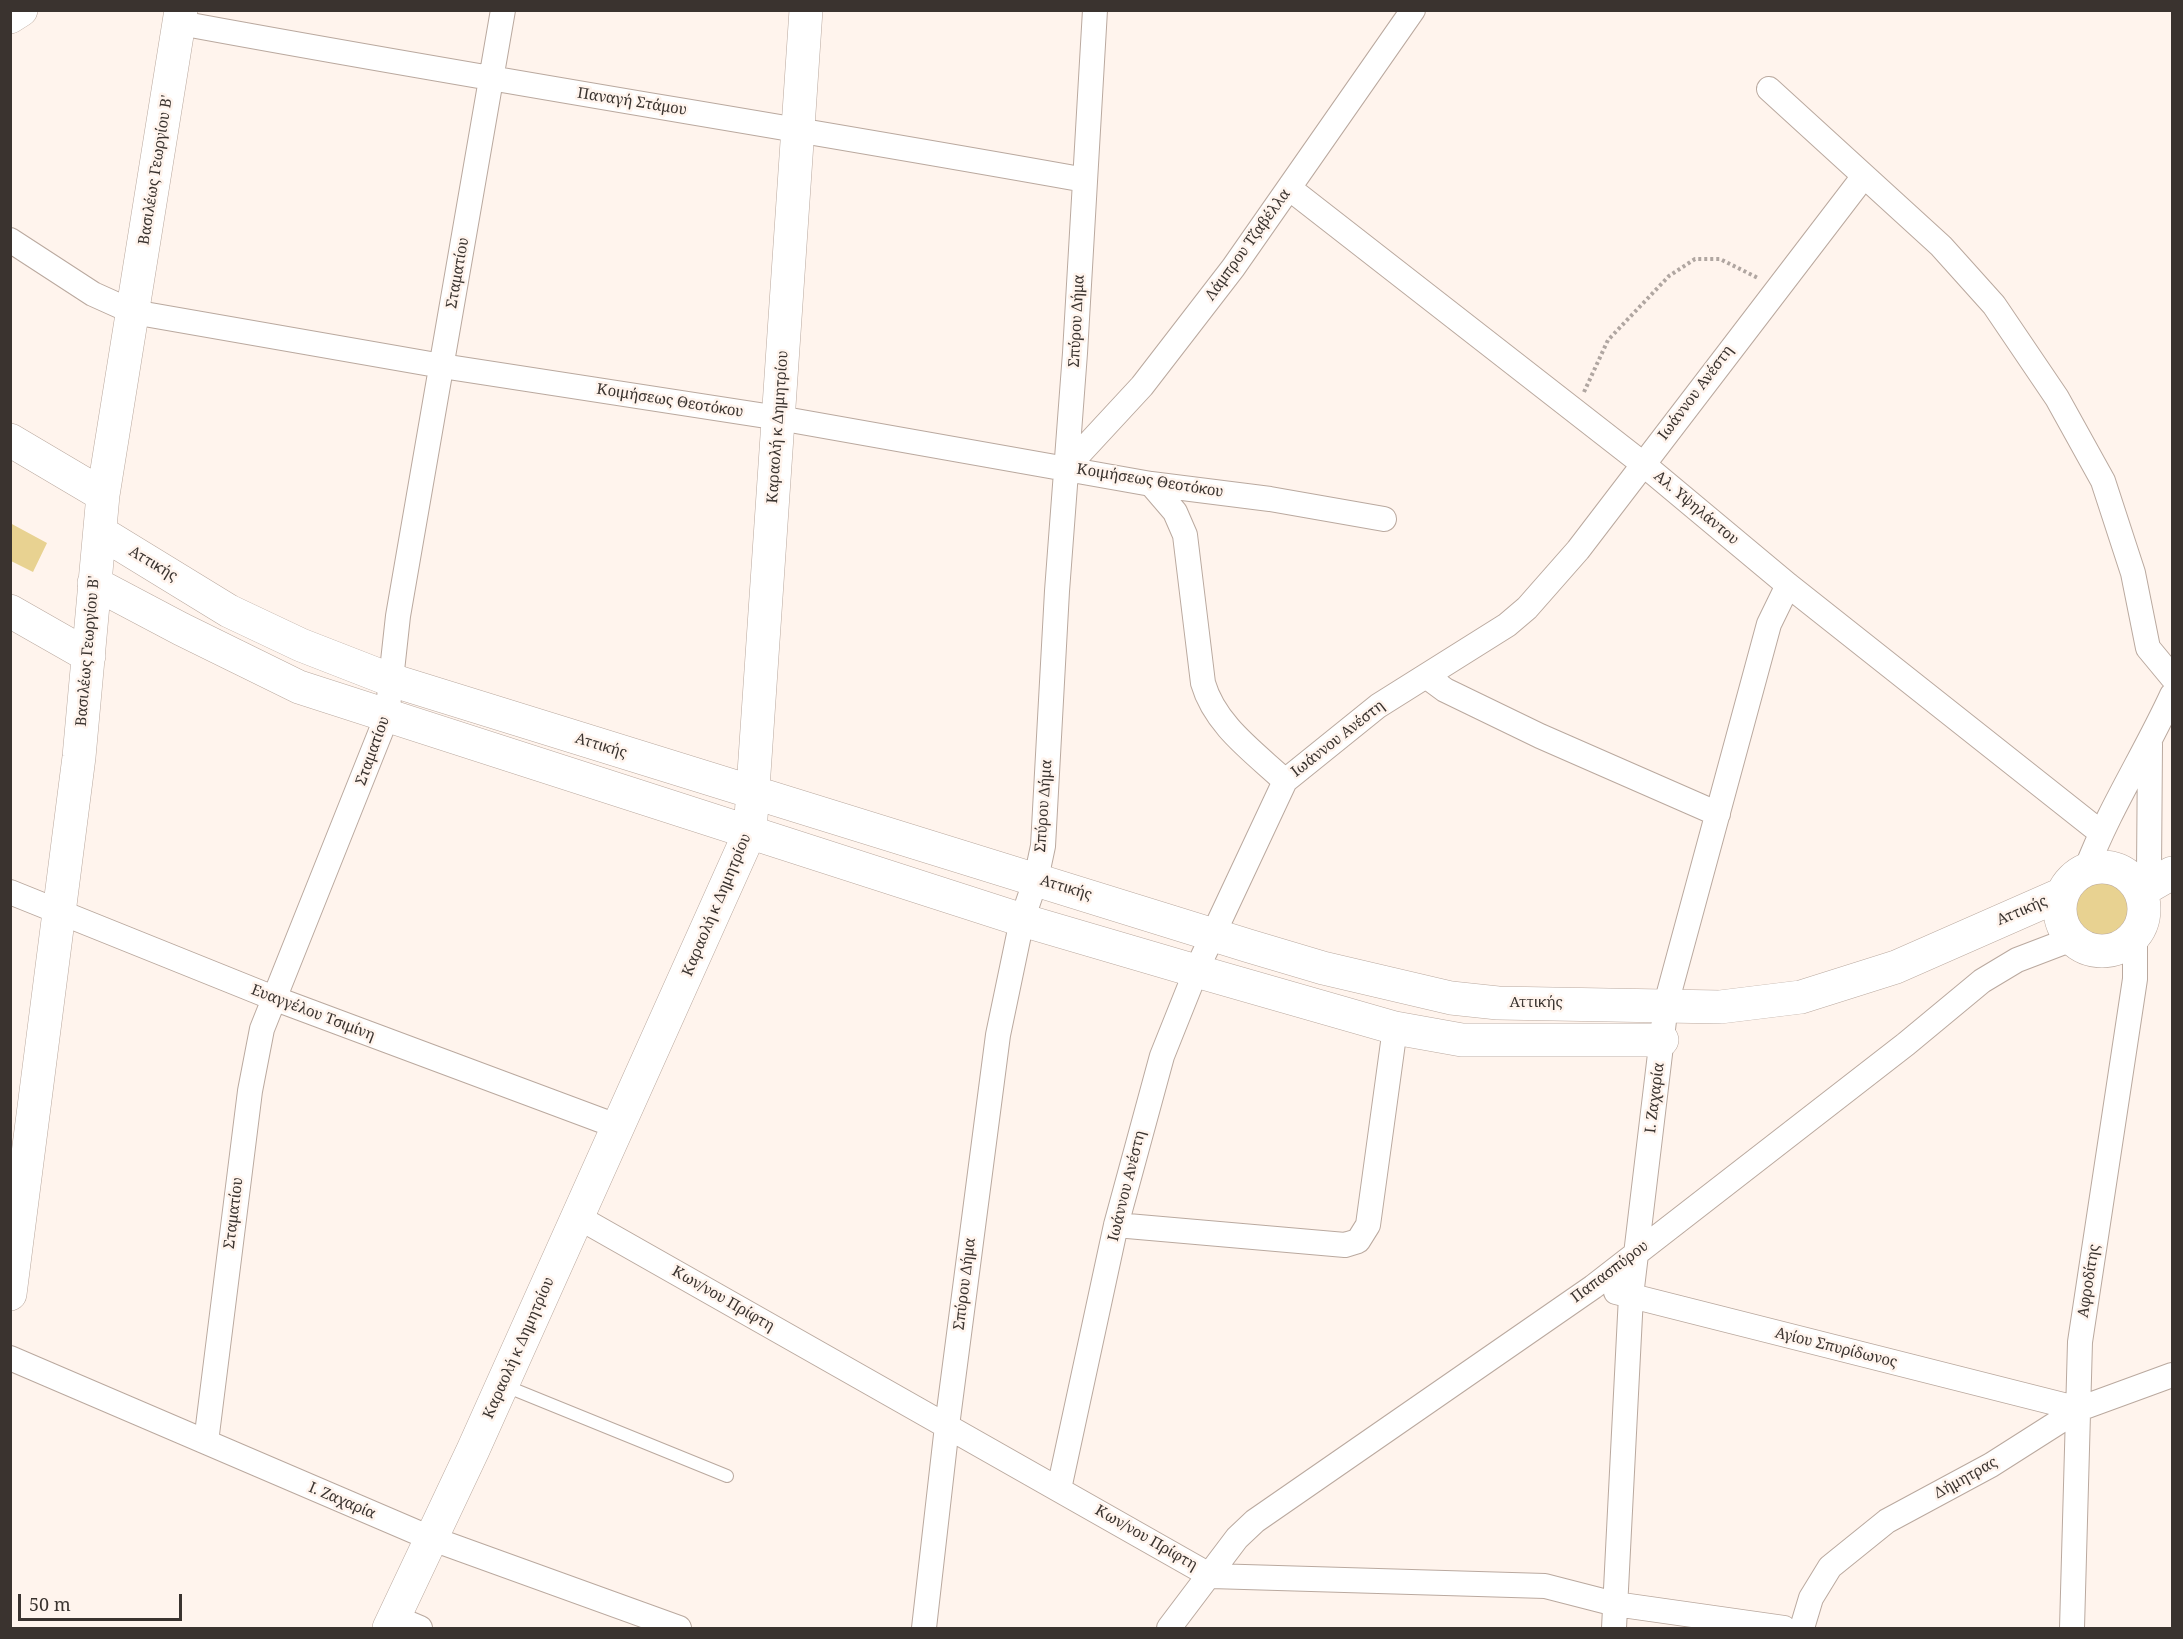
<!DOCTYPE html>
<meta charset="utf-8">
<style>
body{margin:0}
#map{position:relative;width:2183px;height:1639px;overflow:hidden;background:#fff4ed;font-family:"Noto Serif",serif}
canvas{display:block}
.frame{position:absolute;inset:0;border:12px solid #3a332f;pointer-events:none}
.scale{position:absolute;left:18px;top:1594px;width:164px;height:27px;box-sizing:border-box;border:3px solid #3a332f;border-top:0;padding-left:8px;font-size:18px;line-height:21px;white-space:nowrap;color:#3a332f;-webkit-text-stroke:4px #fff4ed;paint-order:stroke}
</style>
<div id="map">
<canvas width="2183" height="1639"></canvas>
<div class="frame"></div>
<div class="scale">50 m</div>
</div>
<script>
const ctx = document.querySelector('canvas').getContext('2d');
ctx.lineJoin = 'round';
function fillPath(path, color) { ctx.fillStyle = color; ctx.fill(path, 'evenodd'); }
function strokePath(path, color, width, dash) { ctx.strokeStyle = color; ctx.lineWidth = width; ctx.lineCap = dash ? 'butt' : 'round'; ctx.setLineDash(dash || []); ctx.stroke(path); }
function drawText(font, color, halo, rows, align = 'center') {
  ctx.font = font + ' "Noto Serif",serif'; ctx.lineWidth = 5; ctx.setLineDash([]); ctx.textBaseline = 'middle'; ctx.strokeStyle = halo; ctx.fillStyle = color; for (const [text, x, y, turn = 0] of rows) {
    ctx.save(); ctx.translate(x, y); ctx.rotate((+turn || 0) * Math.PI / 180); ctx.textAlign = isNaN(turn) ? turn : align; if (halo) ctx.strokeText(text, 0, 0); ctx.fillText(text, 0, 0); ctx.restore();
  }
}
fillPath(new Path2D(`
 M 10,523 L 47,543 L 33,572 L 11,561 Z
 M2068 908a34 34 0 1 1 68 0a34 34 0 1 1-68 0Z`), '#e8d291');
const lane = new Path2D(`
 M 503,1385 L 727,1476`);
const street = new Path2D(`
 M 180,23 C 481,79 784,126 1085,180
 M 1769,89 L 1941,246 L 1994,305 L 2057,398 L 2103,481 L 2133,573 L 2148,648 L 2172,677
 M 1289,188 L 1643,464 L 1788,585 L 2100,832
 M 10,240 L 93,294 L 133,312 L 442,366 L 779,418 L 1151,484 L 1270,499 L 1384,519
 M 1067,467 L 1142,386 L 1233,268 L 1413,10
 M 1151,484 L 1175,512 L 1185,535 L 1203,683 C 1215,725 1254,752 1285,781
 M 1426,676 L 1445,690 L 1540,736 L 1718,814
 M 2086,870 C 2109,809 2145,754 2172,695
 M 2139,888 L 2149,871 L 2150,745
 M 10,892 L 276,999 L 619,1127
 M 578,1217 L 1211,1576 L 1545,1586 L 1615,1604 L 1784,1628
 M 1116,1225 L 1345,1245 L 1358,1241 L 1368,1225 L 1395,1028
 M 1616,1292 L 2079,1409
 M 10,1358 L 430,1538 L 679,1628
 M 206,1442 L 250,1091 L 262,1029 L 387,716 L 398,616 L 503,10
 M 1059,1489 L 1116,1225 L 1162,1056 L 1196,971 L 1285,781 L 1378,706 L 1507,625 L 1527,608 L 1578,550 L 1864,176
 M 394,1617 L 420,1628
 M 924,1628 L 947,1426 L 998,1035 L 1022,920 L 1036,879 L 1043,846 L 1057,591 L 1075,353 L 1095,10
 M 1169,1628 L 1237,1538 L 1255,1521 L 1593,1287 L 1906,1044 L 1982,981 L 2017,960 L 2072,939
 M 1614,1628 L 1631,1296 L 1666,1004 L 1769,624 L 1788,585
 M 1802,1628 L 1811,1598 L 1830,1567 L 1887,1521 L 1991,1465 L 2079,1409 L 2172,1375
 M 2072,1628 L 2080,1342 L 2135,979 L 2135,937`);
const secondary = new Path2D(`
 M 10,440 L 103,495
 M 100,532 L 229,611 L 301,645 L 391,680 L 1249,946 L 1323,968 L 1451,998 L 1498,1003 L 1720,1007 L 1801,997 L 1896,967 L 2062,894
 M 94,583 L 181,629 L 299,687 L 1022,920 L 1196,971 L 1395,1028 L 1462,1040 L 1662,1040
 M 10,611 L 89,656
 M2060 909a42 42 0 1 1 84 0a42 42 0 1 1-84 0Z
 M 2141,891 L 2172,873
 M 10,1294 L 79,757 L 103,495 L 181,10
 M 389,1628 L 473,1450 L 750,832 L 806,10`);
const primary = new Path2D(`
 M 10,17 L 21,10`);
strokePath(lane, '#baa99f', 14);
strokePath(street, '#baa99f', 26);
strokePath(secondary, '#baa99f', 34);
strokePath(primary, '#baa99f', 34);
strokePath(new Path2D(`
 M 1584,392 L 1608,340 L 1669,276 L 1695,259 L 1720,259 L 1758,278`), '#b0a6a1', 4, [3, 3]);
strokePath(lane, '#fff', 12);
strokePath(street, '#fff', 24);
strokePath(secondary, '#fff', 33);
strokePath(primary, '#fff', 33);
drawText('15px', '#3a332f', '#fff4ed', [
 ["Παναγή Στάμου",632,102,9],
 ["Βασιλέως Γεωργίου Β'",156,170,-81],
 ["Λάμπρου Τζαβέλλα",1248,245,-54],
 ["Σταματίου",458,273,-80],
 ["Σπύρου Δήμα",1077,321,-87],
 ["Ιωάννου Ανέστη",1696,393,-53],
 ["Κοιμήσεως Θεοτόκου",670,401,9],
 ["Καραολή κ Δημητρίου",778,427,-86],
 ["Κοιμήσεως Θεοτόκου",1150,481,9],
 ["Αλ. Υψηλάντου",1696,508,40],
 ["Αττικής",153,564,31],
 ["Βασιλέως Γεωργίου Β'",88,651,-85],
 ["Ιωάννου Ανέστη",1338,739,-38],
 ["Αττικής",601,746,17],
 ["Σταματίου",373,751,-70],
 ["Σπύρου Δήμα",1044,806,-86],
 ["Αττικής",1066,888,17],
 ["Καραολή κ Δημητρίου",717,905,-67],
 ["Αττικής",2022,911,-23],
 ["Αττικής",1536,1003],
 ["Ευαγγέλου Τσιμίνη",313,1013,21],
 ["Ι. Ζαχαρία",1655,1098,-83],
 ["Ιωάννου Ανέστη",1127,1186,-76],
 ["Σταματίου",234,1213,-83],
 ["Παπασπύρου",1610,1272,-37],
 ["Αφροδίτης",2089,1281,-81],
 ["Σπύρου Δήμα",965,1284,-83],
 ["Κων/νου Πρίφτη",723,1299,30],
 ["Καραολή κ Δημητρίου",519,1348,-66],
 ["Αγίου Σπυρίδωνος",1836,1348,14],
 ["Δήμητρας",1966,1478,-29],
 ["Ι. Ζαχαρία",342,1501,23],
 ["Κων/νου Πρίφτη",1146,1538,30]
]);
</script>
